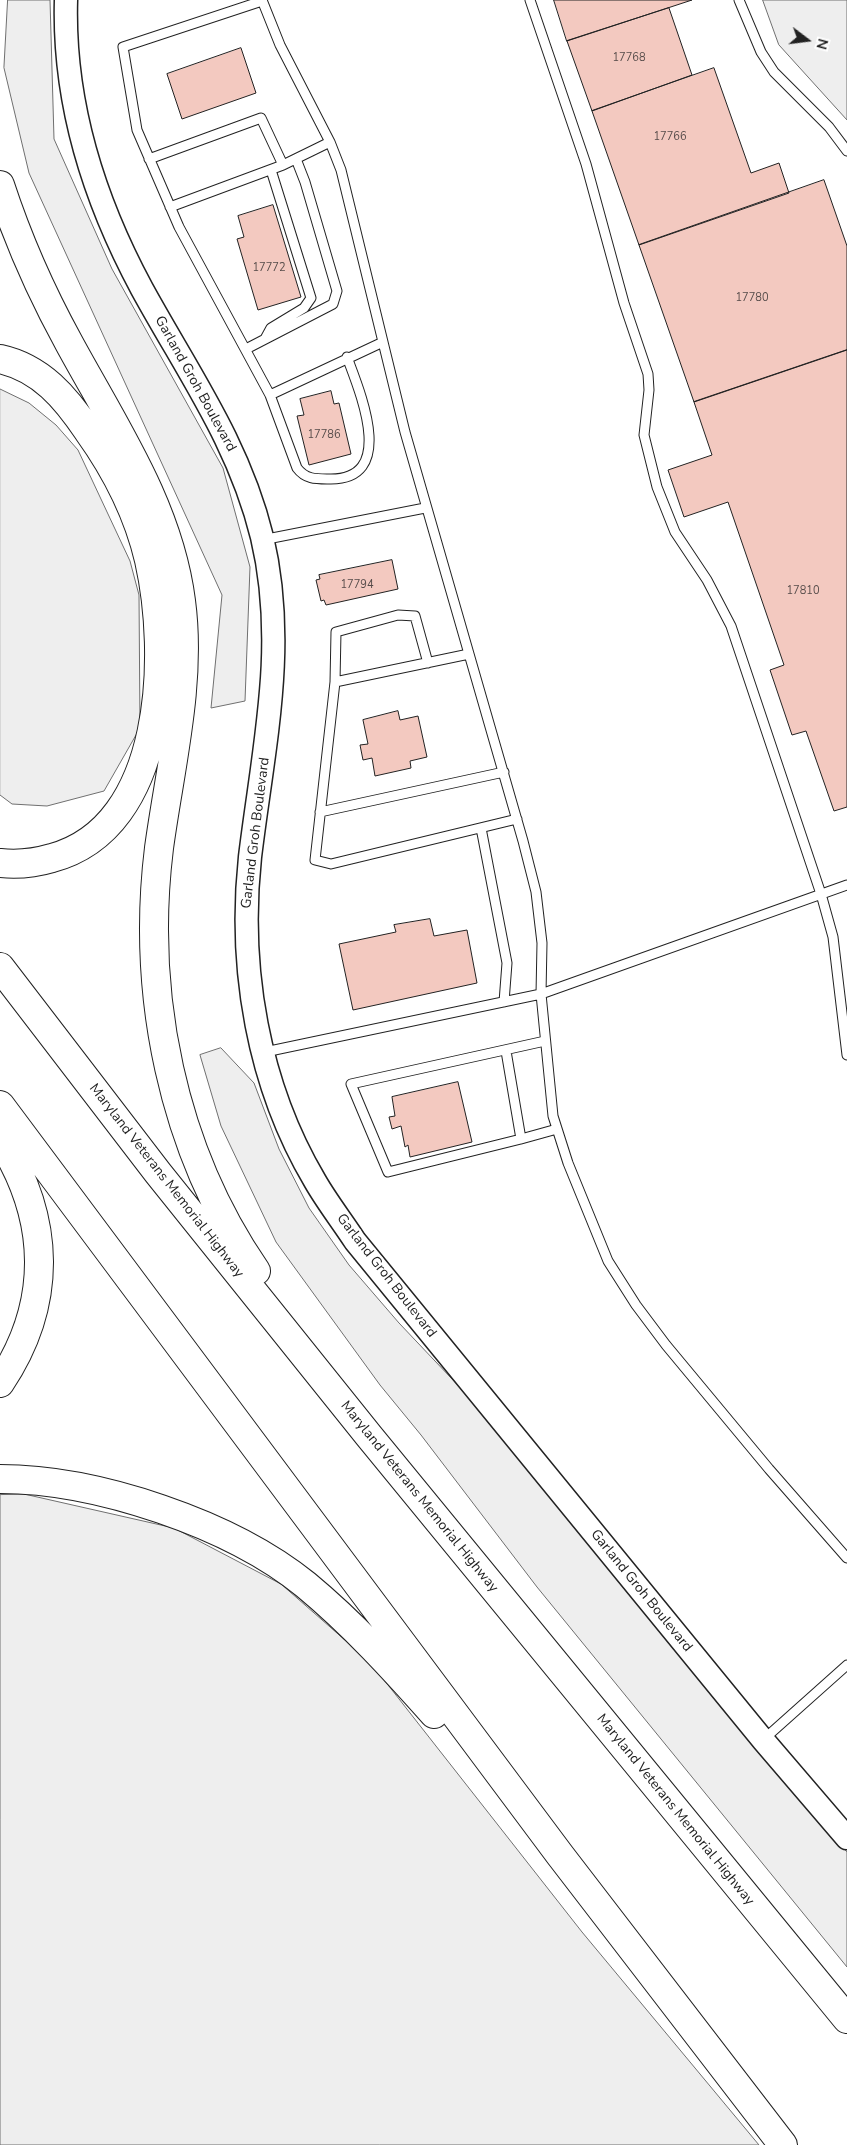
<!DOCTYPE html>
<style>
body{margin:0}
#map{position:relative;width:847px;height:2145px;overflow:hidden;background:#fff;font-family:"Nunito Sans",sans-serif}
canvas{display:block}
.north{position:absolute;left:782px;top:15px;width:50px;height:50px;-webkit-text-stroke:4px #fff;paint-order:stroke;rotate:105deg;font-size:14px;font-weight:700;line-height:20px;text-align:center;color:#222}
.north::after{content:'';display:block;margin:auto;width:18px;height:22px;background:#222;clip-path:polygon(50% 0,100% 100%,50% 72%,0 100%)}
</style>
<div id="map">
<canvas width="847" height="2145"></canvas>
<div class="north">N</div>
</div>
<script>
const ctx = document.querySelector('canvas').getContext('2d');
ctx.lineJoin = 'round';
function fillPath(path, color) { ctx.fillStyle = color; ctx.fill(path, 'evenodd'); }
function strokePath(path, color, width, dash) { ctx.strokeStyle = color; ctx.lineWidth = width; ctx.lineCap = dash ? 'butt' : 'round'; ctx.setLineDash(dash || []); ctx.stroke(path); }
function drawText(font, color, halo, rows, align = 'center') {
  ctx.font = font + ' "Nunito Sans",sans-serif'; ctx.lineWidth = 4; ctx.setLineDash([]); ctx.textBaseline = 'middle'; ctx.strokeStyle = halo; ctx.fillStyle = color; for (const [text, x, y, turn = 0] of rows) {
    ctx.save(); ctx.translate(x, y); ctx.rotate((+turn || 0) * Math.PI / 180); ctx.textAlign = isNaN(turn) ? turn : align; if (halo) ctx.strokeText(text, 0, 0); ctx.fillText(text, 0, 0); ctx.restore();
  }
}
const green = new Path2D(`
 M 8,0 L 50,0 L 54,139 L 112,269 L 223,468 L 250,567 L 245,701 L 211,708 L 222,595 L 29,173 L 4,68 Z
 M 763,0 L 847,0 L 847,120 L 779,45 Z
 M 0,389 L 29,403 L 56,425 L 78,450 L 130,561 L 139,595 L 140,728 L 104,791 L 47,806 L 12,804 L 0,795 Z
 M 221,1048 L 254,1083 L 279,1149 L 309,1208 L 349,1265 L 399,1323 L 470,1398 L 847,1852 L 847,1967 L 537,1587 L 421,1435 L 380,1385 L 276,1242 L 221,1126 L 200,1055 Z
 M 24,1494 L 174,1528 L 281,1584 L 370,1662 L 582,1932 L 759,2145 L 0,2145 L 0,1495 Z`);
fillPath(green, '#eee');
strokePath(green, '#6f6f6f', 1);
const building = new Path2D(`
 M 554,0 L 692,0 L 567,41 Z
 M 669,8 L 692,75 L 592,111 L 567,41 Z
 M 241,48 L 256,93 L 182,119 L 167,74 Z
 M 714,68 L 751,173 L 779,163 L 789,193 L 639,245 L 592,111 Z
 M 824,180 L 847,246 L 847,350 L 694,402 L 639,245 Z
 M 273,205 L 301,297 L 258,310 L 237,239 L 244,237 L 238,216 Z
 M 847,350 L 847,807 L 834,811 L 806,731 L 792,735 L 770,670 L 784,665 L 728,502 L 684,517 L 668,470 L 712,455 L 694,402 Z
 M 331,391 L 334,404 L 339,403 L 351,454 L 309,465 L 297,416 L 304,415 L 300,399 Z
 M 392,560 L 398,589 L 326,605 L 324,600 L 321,601 L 316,580 L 320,579 L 319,575 Z
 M 398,711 L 400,720 L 418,716 L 427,757 L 410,761 L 411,768 L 375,776 L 372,758 L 363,760 L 360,745 L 368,744 L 363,720 Z
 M 430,919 L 434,936 L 467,930 L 477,983 L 353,1010 L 339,944 L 396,932 L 394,925 Z
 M 458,1082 L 472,1142 L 410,1157 L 408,1145 L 405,1147 L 401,1126 L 392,1129 L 389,1117 L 395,1116 L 392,1097 Z`);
fillPath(building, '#f3c9c0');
strokePath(building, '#222', 1);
const lane = new Path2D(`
 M 262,0 L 280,45 L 330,142 L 341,170 L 405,432 L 523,841 L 536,892 L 542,943 L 541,994 L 553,1116 L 568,1163 L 608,1261 L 636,1305 L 666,1345 L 769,1469 L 847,1558
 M 530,0 L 586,164 L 624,303 L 648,374 L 649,390 L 644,435 L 657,487 L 675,532 L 707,580 L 731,626 L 821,894 L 833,937 L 847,1055
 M 739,0 L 761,52 L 774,72 L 829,127 L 847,151
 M 262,1 L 123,47 L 137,130 L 179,227 L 270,395 L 297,468 C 306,480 317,479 331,479 C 397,479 360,392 347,357
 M 149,159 L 261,118 L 283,165 L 330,142
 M 170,207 L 283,165
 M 265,339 L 271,328 L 304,308 L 311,298 L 271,170
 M 246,349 L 333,304 L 337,291 L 305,182 L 296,159
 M 270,395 L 383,342
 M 262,540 L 425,508
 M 469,654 L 335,682 L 315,860 L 331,864 L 517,819
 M 335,682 L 336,632 L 398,615 L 415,616 L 428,663
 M 320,812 L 504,772
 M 481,828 L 507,963 L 504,1002
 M 506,1051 L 521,1139 L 388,1172 L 351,1084 L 545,1041
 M 265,1052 L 541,994 L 847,885
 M 521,1139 L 557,1129
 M 763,1740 L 847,1665`);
const secondary = new Path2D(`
 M 66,0 C 63,102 94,200 142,289 C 188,373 239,443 262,537 C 288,646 263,749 250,857 C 238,968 258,1085 315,1181 C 327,1202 342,1221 355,1241 L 763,1740 L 847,1838`);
const highway = new Path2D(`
 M 0,185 C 18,240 41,292 69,343 C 114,426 169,506 181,601 C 192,683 170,767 159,848 C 141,994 172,1149 256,1271
 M 0,359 C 41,368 66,398 88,431 C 116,470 138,513 149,560 C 170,653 167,827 52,858 C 35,863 18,865 0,863
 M 0,967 L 158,1173 L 369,1436 L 847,2019
 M 0,1105 L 560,1855 L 783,2145
 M 0,1139 C 51,1219 53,1304 0,1383
 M 0,1479 C 97,1479 231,1524 306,1585 C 353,1624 394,1669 434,1714`);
strokePath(lane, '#222', 11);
strokePath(secondary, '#222', 25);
strokePath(highway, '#222', 30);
strokePath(lane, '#fff', 9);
strokePath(secondary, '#fff', 22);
strokePath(highway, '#fff', 28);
drawText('11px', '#564c4a', null, [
 ["17768",629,58],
 ["17766",670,137],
 ["17772",269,268],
 ["17780",752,298],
 ["17786",324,435],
 ["17794",357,585],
 ["17810",803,591]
]);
drawText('14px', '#222', '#fff', [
 ["Garland Groh Boulevard",195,384,61],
 ["Garland Groh Boulevard",256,833,-83],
 ["Maryland Veterans Memorial Highway",166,1181,52],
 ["Garland Groh Boulevard",386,1276,52],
 ["Maryland Veterans Memorial Highway",419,1497,51],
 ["Garland Groh Boulevard",641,1591,51],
 ["Maryland Veterans Memorial Highway",675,1810,51]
]);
</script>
